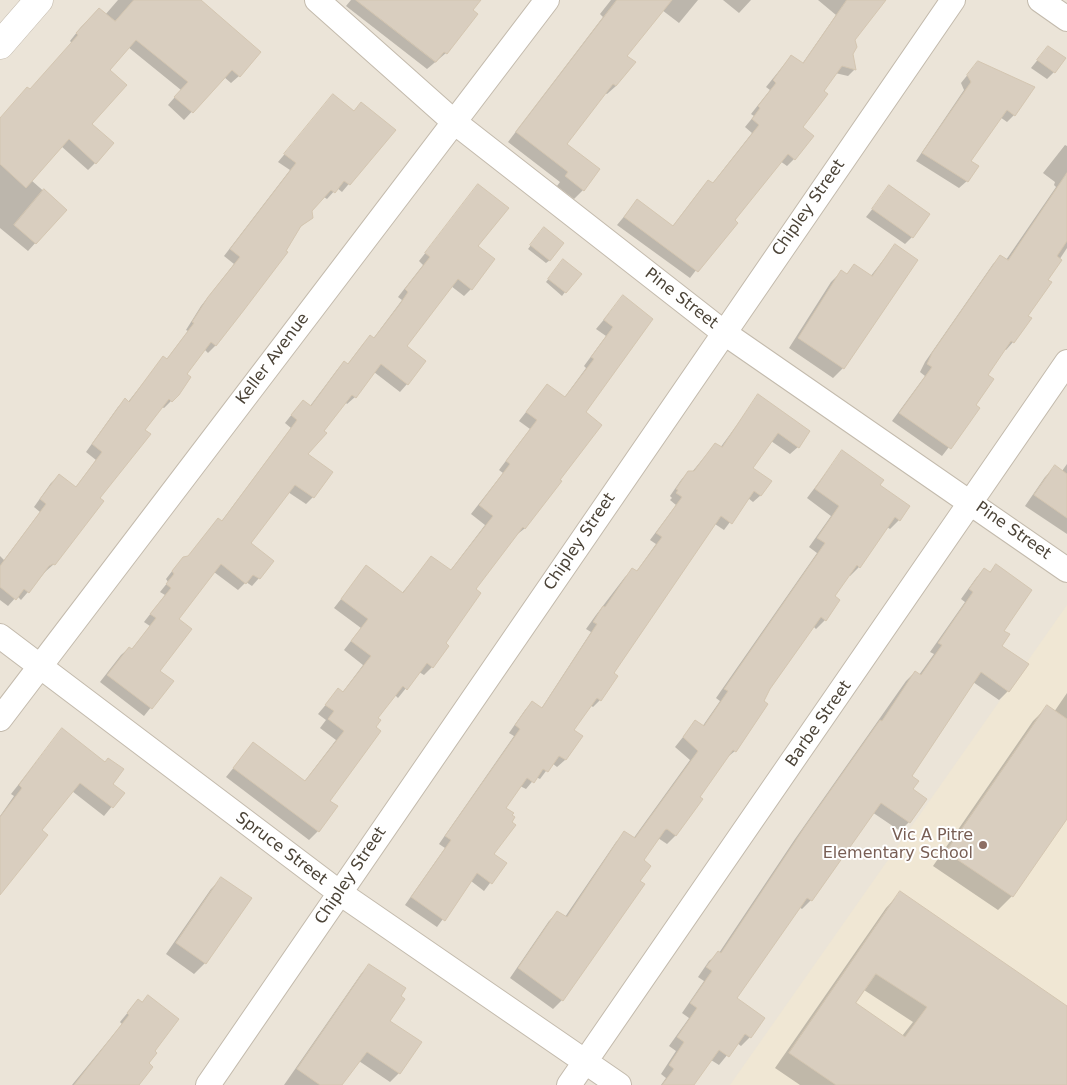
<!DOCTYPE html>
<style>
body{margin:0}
canvas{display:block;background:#f6f2eb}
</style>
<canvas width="1067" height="1085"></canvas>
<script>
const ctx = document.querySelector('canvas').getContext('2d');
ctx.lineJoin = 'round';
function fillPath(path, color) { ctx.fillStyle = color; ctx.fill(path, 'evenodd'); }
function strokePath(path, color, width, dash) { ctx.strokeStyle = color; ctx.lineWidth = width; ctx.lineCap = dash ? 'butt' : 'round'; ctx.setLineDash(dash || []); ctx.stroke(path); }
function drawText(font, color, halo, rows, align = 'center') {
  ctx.font = font + ' "DejaVu Sans",sans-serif'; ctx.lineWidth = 4; ctx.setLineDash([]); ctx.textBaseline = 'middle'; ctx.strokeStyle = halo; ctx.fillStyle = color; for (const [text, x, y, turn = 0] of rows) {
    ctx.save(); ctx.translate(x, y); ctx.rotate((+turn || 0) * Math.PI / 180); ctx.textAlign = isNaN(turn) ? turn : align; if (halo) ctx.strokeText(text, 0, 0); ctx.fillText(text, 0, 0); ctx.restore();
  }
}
fillPath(new Path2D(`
 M 0,0 L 1067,0 L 1067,1085 L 0,1085 Z`), '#ebe4d8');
fillPath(new Path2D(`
 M 1067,605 L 1067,1085 L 730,1085 Z`), '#f0e7d4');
fillPath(new Path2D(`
 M 118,0 L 200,0 L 239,76 L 231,83 L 224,77 L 184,120 L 168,105 L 181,90 L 128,47 L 108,70 L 91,124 L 95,163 L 88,170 L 61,146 L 31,180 L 65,210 L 28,251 L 0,228 L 0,119 L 30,90 L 72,43 L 70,41 L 81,27 L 99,9 L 105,15 Z
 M 351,0 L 479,0 L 471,11 L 476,15 L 446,53 L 427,69 L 346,6 Z
 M 611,0 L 698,0 L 679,23 L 662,10 L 626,56 L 616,86 L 607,94 L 605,93 L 565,144 L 583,190 L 574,199 L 557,186 L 560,182 L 508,142 L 603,17 L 600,14 Z
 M 723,0 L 751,0 L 739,13 Z
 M 818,0 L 884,0 L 854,40 L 851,54 L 855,69 L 848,76 L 835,73 L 801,128 L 794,159 L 787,166 L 780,161 L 690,278 L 617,225 L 637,201 L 672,227 L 701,189 L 708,182 L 712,184 L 752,133 L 745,127 L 754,116 L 751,114 L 770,90 L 766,87 L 791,56 L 802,64 L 836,15 Z
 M 1048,47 L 1054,72 L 1047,79 L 1031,68 Z
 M 978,62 L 1014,115 L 1007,122 L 1000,117 L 970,161 L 967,181 L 959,188 L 916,161 L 964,90 L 961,83 Z
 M 333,96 L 353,112 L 394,130 L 342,192 L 337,188 L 327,199 L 324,197 L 311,211 L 312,217 L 298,229 L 216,345 L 208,353 L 204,349 L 185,374 L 171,401 L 164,408 L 162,407 L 144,430 L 54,564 L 46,571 L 21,600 L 17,596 L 8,606 L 0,600 L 0,556 L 4,560 L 40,512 L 34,507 L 51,483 L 59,476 L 75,488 L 96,460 L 86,452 L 118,407 L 125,400 L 128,402 L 163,358 L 166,360 L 188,331 L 186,330 L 201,306 L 234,264 L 224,256 L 290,170 L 278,162 Z
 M 1065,145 L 1067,146 L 1067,248 L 1046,280 L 1013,342 L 1006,350 L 1003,349 L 986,375 L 975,405 L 979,408 L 942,456 L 892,421 L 925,376 L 920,372 L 925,362 L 993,264 L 1001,257 L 1006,260 L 1056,187 L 1054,185 L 1055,182 L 1043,173 Z
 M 478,186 L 476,247 L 471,289 L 464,296 L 451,286 L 405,347 L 425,361 L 407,384 L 400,392 L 374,372 L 355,397 L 347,404 L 345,402 L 306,454 L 313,497 L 306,504 L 288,492 L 249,543 L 272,561 L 259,578 L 252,586 L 246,582 L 238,590 L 214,572 L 177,619 L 158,671 L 172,681 L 144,716 L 100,682 L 121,655 L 129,648 L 131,650 L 150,626 L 144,622 L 165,595 L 160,592 L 168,582 L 166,579 L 176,566 L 187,558 L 211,527 L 218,519 L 221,522 L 291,428 L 285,423 L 296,409 L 303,401 L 310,406 L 337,370 L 344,362 L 347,365 L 363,344 L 370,337 L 373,339 L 402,300 L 398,297 L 423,265 L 419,261 Z
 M 890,187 L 912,237 L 905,244 L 866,217 Z
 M 541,232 L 550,260 L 546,263 L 528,249 Z
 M 895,245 L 843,368 L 833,378 L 789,348 L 831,282 L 841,272 L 846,275 L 854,266 L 870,277 Z
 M 560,264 L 565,292 L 562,296 L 546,282 Z
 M 623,297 L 558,480 L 560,482 L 524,529 L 515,536 L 474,590 L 432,667 L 424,675 L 419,672 L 398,698 L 395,695 L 376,718 L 329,801 L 318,831 L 309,840 L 226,777 L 253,744 L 304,782 L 336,740 L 320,728 L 326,720 L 318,714 L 338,690 L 342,693 L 363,665 L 344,650 L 361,628 L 334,608 L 367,566 L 402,593 L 432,557 L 450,571 L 485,525 L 471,514 L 503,473 L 499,470 L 530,429 L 519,421 L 547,385 L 564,398 L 586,368 L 584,366 L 606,336 L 596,329 Z
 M 758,396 L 798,447 L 790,454 L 771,441 L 752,468 L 761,495 L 753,502 L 748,498 L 724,530 L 715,524 L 612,673 L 600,700 L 593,707 L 590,705 L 572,730 L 581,737 L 565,760 L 557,767 L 552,763 L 540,779 L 536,777 L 526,789 L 520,786 L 505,809 L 492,854 L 505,863 L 484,891 L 471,881 L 437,927 L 405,905 L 445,848 L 439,844 L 514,736 L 509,733 L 525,710 L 532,702 L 541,709 L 591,632 L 586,629 L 596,615 L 625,577 L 633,570 L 636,572 L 656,544 L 650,540 L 676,505 L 670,500 L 672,498 L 670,496 L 681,480 L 688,472 L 692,472 L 715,444 L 720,448 Z
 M 842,452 L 878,485 L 899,520 L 890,529 L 887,527 L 859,567 L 850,576 L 849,575 L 833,596 L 825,620 L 816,629 L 813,626 L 769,689 L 735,751 L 725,759 L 698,797 L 676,835 L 667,844 L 658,838 L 642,861 L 562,1000 L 553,1009 L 510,978 L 549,921 L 558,912 L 565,917 L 616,842 L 625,833 L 633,839 L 690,760 L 675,747 L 695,722 L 702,727 L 720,701 L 716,698 L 817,553 L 809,547 L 831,516 L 807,498 Z
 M 1067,464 L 1067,534 L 1025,506 L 1045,477 L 1055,467 L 1062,471 Z
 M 996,566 L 1003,631 L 1000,646 L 1008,691 L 999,700 L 973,682 L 910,776 L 912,790 L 909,822 L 900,831 L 872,812 L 811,900 L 802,909 L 799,907 L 735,999 L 750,1037 L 741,1046 L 737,1043 L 719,1065 L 711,1060 L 693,1085 L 661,1085 L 666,1078 L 661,1074 L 676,1051 L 669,1046 L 689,1018 L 682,1013 L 704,981 L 698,977 L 709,961 L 719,953 L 795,839 L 906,681 L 915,672 L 919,675 L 934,654 L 930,652 L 965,602 L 961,599 L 976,578 L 984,569 L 989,573 Z
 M 1067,693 L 1067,817 L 1012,896 L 998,910 L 933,866 L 1033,721 L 1047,707 L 1054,712 Z
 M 62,730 L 111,784 L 123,793 L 104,816 L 72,791 L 41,831 L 0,894 L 0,816 L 14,796 L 11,794 Z
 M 222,878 L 205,963 L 194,974 L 166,954 L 211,889 Z
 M 900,893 L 1067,1008 L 1067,1085 L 800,1085 L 775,1068 L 886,908 ZM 864,990 L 913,1022 L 902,1036 L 854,1004 Z
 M 370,965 L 389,1021 L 399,1073 L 390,1082 L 359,1061 L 341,1085 L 284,1085 L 361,974 Z
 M 138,1000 L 153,1051 L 136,1085 L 72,1085 L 122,1024 L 120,1022 Z`), '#0003');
const building = new Path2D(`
 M 134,0 L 201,0 L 261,52 L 240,77 L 232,70 L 193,113 L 174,97 L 188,82 L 136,40 L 110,70 L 127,85 L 92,124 L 114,143 L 96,164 L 69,139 L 26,188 L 0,164 L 0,118 L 27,87 L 30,89 L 78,35 L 76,33 L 99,8 L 115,21 Z
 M 356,0 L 481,0 L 473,10 L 478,14 L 447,54 L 444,52 L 436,62 Z
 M 617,0 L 672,0 L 627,56 L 636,62 L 616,86 L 613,84 L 567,144 L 600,169 L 584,191 L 565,176 L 568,172 L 516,132 Z
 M 847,0 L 886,0 L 855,40 L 857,47 L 853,54 L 856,70 L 842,66 L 824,91 L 828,94 L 803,127 L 814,136 L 795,160 L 788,154 L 735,220 L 738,223 L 698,272 L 624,217 L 637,199 L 673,226 L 708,180 L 713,183 L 759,125 L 752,119 L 760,108 L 758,106 L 776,83 L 773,80 L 789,58 L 791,55 L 803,63 Z
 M 1048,46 L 1066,58 L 1055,73 L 1037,60 Z
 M 978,61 L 1035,87 L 1015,116 L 1007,110 L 971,161 L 979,166 L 968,182 L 922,153 L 971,82 L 967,75 Z
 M 333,94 L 354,111 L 361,102 L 396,130 L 350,185 L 344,181 L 335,193 L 331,190 L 312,211 L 313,218 L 301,226 L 286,251 L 288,252 L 244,310 L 216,346 L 211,342 L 187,374 L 191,377 L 179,395 L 172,402 L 169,399 L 145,430 L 151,434 L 100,498 L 104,501 L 55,565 L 53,564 L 49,566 L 29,593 L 24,589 L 16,600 L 0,587 L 0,566 L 46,504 L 40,499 L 59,474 L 76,487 L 102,452 L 92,444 L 125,398 L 129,402 L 163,356 L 167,359 L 194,323 L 192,322 L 208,297 L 240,257 L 230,249 L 296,163 L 284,154 Z
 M 1067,173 L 1067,241 L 1057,256 L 1062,260 L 1048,280 L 1052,282 L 1028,316 L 1032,318 L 1014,343 L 1011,341 L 988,375 L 994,379 L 976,405 L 980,408 L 951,449 L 899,413 L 932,367 L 927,364 L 932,353 L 1000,255 L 1008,260 Z
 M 478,184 L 509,208 L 478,246 L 495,259 L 472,290 L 458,279 L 407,346 L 426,361 L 408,385 L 381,364 L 356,398 L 352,395 L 324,431 L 327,433 L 308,454 L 333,472 L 314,498 L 295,485 L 251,543 L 274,561 L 260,579 L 253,575 L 246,584 L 221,564 L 179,619 L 192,629 L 160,671 L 174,681 L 152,709 L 107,675 L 129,647 L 132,649 L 156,618 L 150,614 L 171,588 L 166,584 L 174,574 L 172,571 L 183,557 L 188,556 L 218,518 L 222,521 L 297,420 L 291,415 L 303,400 L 311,406 L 344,361 L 348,364 L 370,335 L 374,338 L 400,304 L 408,292 L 405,289 L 430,257 L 425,253 Z
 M 889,185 L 930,214 L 913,238 L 872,209 Z
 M 44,189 L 67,210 L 36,244 L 14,225 Z
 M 544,227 L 564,243 L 550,261 L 530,245 Z
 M 895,244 L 918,260 L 844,369 L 798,338 L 841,270 L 847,274 L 854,264 L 872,276 Z
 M 563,259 L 582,274 L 566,293 L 548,279 Z
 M 623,295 L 653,319 L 586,412 L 602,425 L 560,480 L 562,481 L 525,529 L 523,527 L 476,589 L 481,593 L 446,643 L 449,646 L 433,668 L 427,663 L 407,690 L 403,686 L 378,718 L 381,720 L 376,727 L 381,731 L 330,801 L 338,806 L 319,832 L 233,768 L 253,742 L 305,781 L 344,731 L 328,719 L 334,711 L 325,705 L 338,688 L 343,692 L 371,656 L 351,641 L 368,619 L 341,599 L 366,565 L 403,593 L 431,556 L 451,570 L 493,516 L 479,505 L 510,464 L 506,461 L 537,420 L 526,412 L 547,384 L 565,397 L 594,359 L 591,357 L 613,327 L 604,320 Z
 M 758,394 L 810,431 L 799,448 L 778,433 L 753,468 L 772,481 L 761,496 L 754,491 L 732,524 L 721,516 L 614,673 L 618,676 L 601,701 L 597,698 L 574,730 L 583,736 L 566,760 L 559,756 L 548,772 L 543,769 L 534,783 L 527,778 L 506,808 L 514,813 L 512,815 L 515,817 L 512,822 L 516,825 L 494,854 L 507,863 L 492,884 L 477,873 L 445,921 L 411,897 L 451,840 L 445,836 L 520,729 L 515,725 L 532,701 L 542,708 L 597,624 L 593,622 L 603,606 L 605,607 L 632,568 L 637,571 L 662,537 L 656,533 L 682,497 L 676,493 L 678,490 L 676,489 L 688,471 L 694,471 L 715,443 L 722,447 Z
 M 842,450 L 884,480 L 880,485 L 910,506 L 900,521 L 895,517 L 860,568 L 857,565 L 835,596 L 840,600 L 826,621 L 821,617 L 770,689 L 764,701 L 768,704 L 736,752 L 733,750 L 700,797 L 703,799 L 676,836 L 667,829 L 665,830 L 644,860 L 651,866 L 640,881 L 645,884 L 563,1001 L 518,968 L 557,911 L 567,917 L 624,831 L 635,838 L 698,751 L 683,737 L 695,720 L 704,726 L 728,691 L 724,689 L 825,543 L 817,538 L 839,506 L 815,489 Z
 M 1055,465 L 1067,474 L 1067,518 L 1034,495 Z
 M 996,564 L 1032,590 L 1004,631 L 1010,634 L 1002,646 L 1029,664 L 1009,692 L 981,672 L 912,776 L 919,781 L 913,789 L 927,799 L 910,823 L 881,803 L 812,901 L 807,898 L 737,998 L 765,1018 L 751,1038 L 745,1034 L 729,1057 L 719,1050 L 694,1085 L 662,1085 L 674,1069 L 669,1065 L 684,1042 L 677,1037 L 697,1008 L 690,1003 L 712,971 L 706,967 L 718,951 L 721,953 L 804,828 L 880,720 L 882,721 L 915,671 L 921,675 L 942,645 L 938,643 L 973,592 L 969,589 L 984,568 L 990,572 Z
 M 1047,705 L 1067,719 L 1067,819 L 1013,897 L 946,852 Z
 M 62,728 L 105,762 L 108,758 L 124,769 L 113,784 L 125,793 L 113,808 L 80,783 L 42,830 L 48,835 L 0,895 L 0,817 L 22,788 L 19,785 Z
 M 221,877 L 252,898 L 206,964 L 176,943 Z
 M 900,891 L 1067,1006 L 1067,1085 L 836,1085 L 789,1053 ZM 876,974 L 927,1007 L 905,1037 L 856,1003 Z
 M 369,964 L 406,988 L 401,996 L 405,999 L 390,1021 L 422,1042 L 400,1074 L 367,1052 L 342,1085 L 320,1085 L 297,1069 Z
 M 148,995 L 179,1019 L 155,1051 L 157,1053 L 149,1063 L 153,1067 L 139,1085 L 74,1085 L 129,1015 L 127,1013 L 138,999 L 142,1002 Z`);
fillPath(building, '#d9cebf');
strokePath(building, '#d4c6b1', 1);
const minor = new Path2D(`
 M 317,0 L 453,121 L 723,332 L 1067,570
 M 1040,0 L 1067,19
 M 0,636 L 340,893 L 619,1085
 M 0,719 L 547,0
 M 208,1085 L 953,0
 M 569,1085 L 1067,362`);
const tertiary = new Path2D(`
 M 0,45 L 39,0`);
strokePath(minor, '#c3baac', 26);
strokePath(tertiary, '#c3baac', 29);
strokePath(minor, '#fff', 24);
strokePath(tertiary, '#fff', 28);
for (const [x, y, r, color] of [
 [983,845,5,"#8d6e63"]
]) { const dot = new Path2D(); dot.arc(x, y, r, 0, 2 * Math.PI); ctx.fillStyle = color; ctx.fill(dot); strokePath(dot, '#fff', 2); }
drawText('16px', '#4b4337', '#fff', [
 ["Chipley Street",809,208,-55],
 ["Pine Street",681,299,38],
 ["Keller Avenue",273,359,-53],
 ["Pine Street",1013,531,35],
 ["Chipley Street",580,542,-56],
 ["Barbe Street",819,724,-55],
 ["Spruce Street",281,849,37],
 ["Chipley Street",351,876,-56]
]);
drawText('16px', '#785e54', '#fff', [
 ["Vic A Pitre",973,836],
 ["Elementary School",973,854]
], 'right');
</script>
